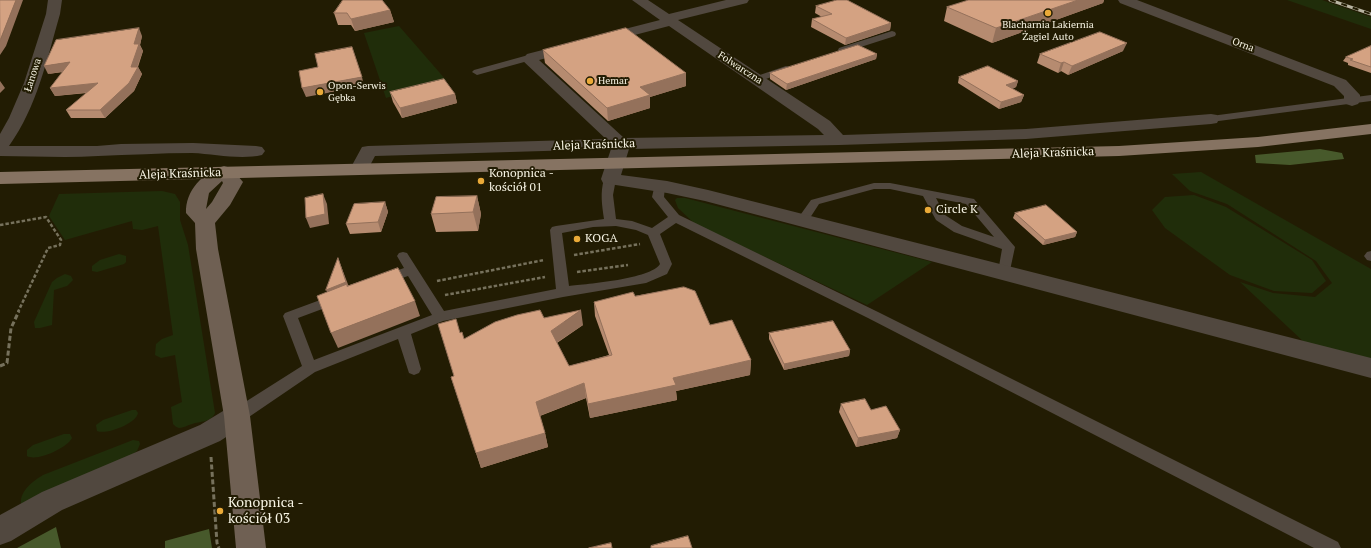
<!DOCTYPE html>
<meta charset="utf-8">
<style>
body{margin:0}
canvas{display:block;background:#221c03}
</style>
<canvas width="1371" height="548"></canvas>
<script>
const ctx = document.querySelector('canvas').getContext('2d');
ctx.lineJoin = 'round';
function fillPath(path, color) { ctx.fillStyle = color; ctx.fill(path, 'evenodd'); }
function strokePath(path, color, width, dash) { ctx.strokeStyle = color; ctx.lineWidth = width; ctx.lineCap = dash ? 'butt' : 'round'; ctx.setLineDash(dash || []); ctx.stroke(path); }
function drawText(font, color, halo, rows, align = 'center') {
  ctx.font = font + ' "PT Serif",serif'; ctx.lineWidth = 4; ctx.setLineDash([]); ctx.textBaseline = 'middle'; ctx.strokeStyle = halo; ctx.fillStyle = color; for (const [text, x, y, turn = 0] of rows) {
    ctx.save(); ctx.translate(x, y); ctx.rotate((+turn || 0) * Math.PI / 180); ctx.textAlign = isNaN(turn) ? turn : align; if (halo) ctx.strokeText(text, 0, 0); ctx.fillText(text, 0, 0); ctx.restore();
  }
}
fillPath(new Path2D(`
 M 1287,0 L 1322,0 L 1371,17 L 1371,29 Z
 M 399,26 L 446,80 L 386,98 L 364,33 Z
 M 1201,172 L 1371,269 L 1371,362 L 1305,343 L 1240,282 L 1273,293 L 1315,297 L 1332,283 L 1316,261 L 1227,204 L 1190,191 L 1172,174 Z
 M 162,191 L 175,194 L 180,202 L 180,220 L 188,245 L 215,413 C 210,423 200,421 192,424 C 188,425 183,428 179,428 C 176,427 175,426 173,424 L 171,407 L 182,402 L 175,355 L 161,358 L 155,355 L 156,344 L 162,339 L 173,335 L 158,226 L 142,230 L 133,229 L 132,221 L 65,240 L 49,216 L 59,194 Z
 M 1194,195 L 1226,207 L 1312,260 L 1326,281 L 1312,293 L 1274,291 L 1230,275 L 1165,228 L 1152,210 L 1165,197 Z
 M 677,198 L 685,198 L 932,262 L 867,305 L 695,224 L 678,208 L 675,200 Z
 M 119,254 L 126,256 L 126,262 L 124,264 L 97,272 L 92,271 L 92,266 L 100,260 Z
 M 65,274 L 71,276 L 73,280 L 67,286 L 54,290 L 52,325 L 40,328 L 35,328 L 34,322 L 52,282 L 57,278 Z
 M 132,410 L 136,410 L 138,413 C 136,424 106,435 97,431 L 96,425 L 103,420 Z
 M 64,434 L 70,434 L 72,438 C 67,448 37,462 27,456 L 27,450 L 33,445 Z
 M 133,440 L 139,441 L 140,444 L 137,451 L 133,454 L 22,505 L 21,503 C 20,491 33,481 43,475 Z`), '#202d0a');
fillPath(new Path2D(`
 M 1320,149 L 1342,153 L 1344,159 L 1290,165 L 1256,163 L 1255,155 Z
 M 56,527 L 61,548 L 17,548 Z
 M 209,529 L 212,548 L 165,548 L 165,541 Z`), '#47592b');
strokePath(new Path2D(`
 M 0,225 L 46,217 L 61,240 L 60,245 L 48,248 L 18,312
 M 574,255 L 640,244
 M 577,272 L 628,265
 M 437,281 L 544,260
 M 445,295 L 545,277`), '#76715c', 2.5, [3.5, 2]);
strokePath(new Path2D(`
 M 0,366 L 7,363 L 11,328 L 19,311
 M 211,457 L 217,543 L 219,548`), '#76715c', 3, [5, 2.5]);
fillPath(new Path2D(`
 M 892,31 L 895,32 L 896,34 L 895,36 L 842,53 L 838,50 L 839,48 Z
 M 532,54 L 536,57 L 535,59 L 477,75 L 472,72 L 474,70 Z
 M 786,66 L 789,67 L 791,69 L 789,71 L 757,82 L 752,79 L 754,77 Z
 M 1371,95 L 1371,101 L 1211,122 L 1206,119 L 1211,116 Z
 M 610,176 L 616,179 L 613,195 L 616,219 L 632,221 L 652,228 L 668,217 L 652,197 L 655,184 L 663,184 L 665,186 L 664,197 L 679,215 L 878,312 L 1338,542 L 1341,548 L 1314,548 L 868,318 L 676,223 L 660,234 L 672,264 L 667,274 L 646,283 L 563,297 L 443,321 L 411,334 L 421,369 L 419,373 L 414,375 L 409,373 L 398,339 L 315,372 L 243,421 L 237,422 L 231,421 L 229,416 L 231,411 L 302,366 L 283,316 L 285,313 L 331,296 L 336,294 L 341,296 L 343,299 L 341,302 L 298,318 L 314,360 L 432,315 L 408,276 L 384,284 L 379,283 L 377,280 L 379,277 L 404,268 L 397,256 L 399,253 L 403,252 L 407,253 L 444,311 L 556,289 L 550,230 L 552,227 L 556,226 L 604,219 C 602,205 600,193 604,179 ZM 616,226 L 636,230 L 648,235 L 660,264 C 651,279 587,284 569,286 L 562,233 L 593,227 Z
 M 874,183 L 890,183 L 974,199 L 1015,247 L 1009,275 L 1004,276 L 999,275 L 998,272 L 1002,249 L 954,232 L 936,220 L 923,196 L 890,189 L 874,189 L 819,204 L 806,224 L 798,224 L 796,221 L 811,200 ZM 936,198 L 966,204 L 994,237 L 962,226 L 945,215 Z
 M 1371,251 L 1371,261 L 1367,260 L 1364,256 L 1367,252 Z`), '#51483f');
fillPath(new Path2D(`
 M 48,0 L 62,0 L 60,14 C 47,59 37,107 9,146 L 97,146 L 121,144 L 193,143 L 256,146 L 262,147 L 265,151 L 262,155 C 240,160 215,154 192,153 C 161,153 129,155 98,156 C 65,158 32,156 0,156 L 0,134 L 9,118 L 24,83 L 46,14 Z
 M 632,0 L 648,0 L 669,14 L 726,0 L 749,0 L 747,3 L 678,20 L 830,121 L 843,135 L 1026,129 L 1211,114 L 1217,115 L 1219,119 L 1217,123 L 1211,124 L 1026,139 L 839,145 L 629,149 L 621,175 L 667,181 L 708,190 L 1371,358 L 1371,378 L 705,201 L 667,193 L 603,183 L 601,179 L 611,149 L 375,156 L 366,173 L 359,175 L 352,173 L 350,169 L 362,147 L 368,146 L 606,139 L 522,60 L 527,54 L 660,20 ZM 669,26 L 818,129 L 824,135 L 624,138 L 539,60 Z
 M 1118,0 L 1137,0 L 1346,80 L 1360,95 L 1360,101 L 1358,104 L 1352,106 L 1346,104 L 1344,101 L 1344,96 L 1334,86 L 1120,3 Z
 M 237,405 L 246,408 L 250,416 L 246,424 L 220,441 L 62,510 L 11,541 L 0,545 L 0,515 L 42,492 L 200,425 L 228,408 Z`), '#51483f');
fillPath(new Path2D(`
 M 224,166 L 231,168 L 243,182 L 230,205 L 215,223 L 218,249 L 250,416 L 266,548 L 236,548 L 224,416 L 196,249 L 195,223 L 186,213 C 185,191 203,172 224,166 ZM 222,181 L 223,183 L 212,202 L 206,209 L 209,193 Z`), '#6f6053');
fillPath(new Path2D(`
 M 1371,124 L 1371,134 L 1258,147 L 1119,156 L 0,184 L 0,172 L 1119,146 L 1258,137 Z`), '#867362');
const rail = new Path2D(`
 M 1330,0 L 1371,14`);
strokePath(rail, '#b9b5a3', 3);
strokePath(rail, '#221c03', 2, [6]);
fillPath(new Path2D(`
 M 969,0 L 1104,0 L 1103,3 L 992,43 L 944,21 L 947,7 Z
 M 816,6 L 891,23 L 890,30 L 845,45 L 811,27 L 812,19 L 822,17 L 815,13 Z
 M 390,10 L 394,22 L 355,31 L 351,25 L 338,25 L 334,13 Z
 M 142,36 L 140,45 L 143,51 L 138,67 L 142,74 L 134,91 L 105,118 L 71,118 L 66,110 L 87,93 L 55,96 L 50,88 L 63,72 L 48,74 Z
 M 1371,46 L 1371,73 L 1348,65 L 1348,63 L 1343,61 L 1346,57 Z
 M 543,50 L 686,73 L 686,86 L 650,97 L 650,108 L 608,121 L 545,63 Z
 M 1123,51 L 1068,75 L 1061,71 L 1058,73 L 1037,63 L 1040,54 Z
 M 877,54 L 876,59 L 786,90 L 770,79 L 770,73 Z
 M 959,77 L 1018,81 L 1016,87 L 1012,89 L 1024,95 L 1021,102 L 999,109 L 958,83 Z
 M 390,92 L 455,94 L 457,103 L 402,118 L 393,102 Z
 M 477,196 L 481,214 L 478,231 L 436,232 L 431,214 Z
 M 385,202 L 388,212 L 381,232 L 350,234 L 346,224 Z
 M 1015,213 L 1077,232 L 1075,237 L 1043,245 L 1013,218 Z
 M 635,296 L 710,325 L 751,360 L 750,375 L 676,391 L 677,400 L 590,418 L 586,398 L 540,416 L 545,433 L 548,447 L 481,468 L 451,377 L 454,376 L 460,333 L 464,339 L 544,318 L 583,325 L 557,343 L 569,366 L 609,355 L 595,316 L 594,302 Z
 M 769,333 L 850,350 L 849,356 L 784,370 L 769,339 Z
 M 841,404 L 871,410 L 900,430 L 897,438 L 856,447 L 839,412 Z`), '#b68b70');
fillPath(new Path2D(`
 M 16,0 L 23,0 L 6,46 L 0,55 L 0,41 Z
 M 1078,0 L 1104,0 L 1103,3 L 992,43 L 996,28 Z
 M 390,10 L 394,22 L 355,31 L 351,19 Z
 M 891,23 L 890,30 L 845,45 L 846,38 Z
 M 139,28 L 142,36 L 140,45 L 143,51 L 136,70 L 138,67 L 142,74 L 134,91 L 105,118 L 100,110 L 131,67 L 134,44 Z
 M 1127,43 L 1123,51 L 1068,75 L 1072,66 Z
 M 877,54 L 876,59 L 786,90 L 787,84 Z
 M 70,62 L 74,70 L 48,74 L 44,66 Z
 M 1064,62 L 1061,71 L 1058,73 L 1061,63 Z
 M 686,73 L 686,86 L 650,97 L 650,108 L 608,121 L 607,108 L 640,87 Z
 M 362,77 L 364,86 L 306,97 L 302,88 Z
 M 0,81 L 5,88 L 0,93 Z
 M 1018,81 L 1016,87 L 1004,92 L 1006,85 Z
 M 98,83 L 102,91 L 55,96 L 50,88 Z
 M 455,94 L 457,103 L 402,118 L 400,108 Z
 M 1024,95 L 1021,102 L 999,109 L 1001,102 Z
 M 323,194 L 327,204 L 329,224 L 310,228 L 306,218 Z
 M 477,196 L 481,214 L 478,231 L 473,212 Z
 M 385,202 L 388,212 L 381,232 L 378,222 Z
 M 1077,232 L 1075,237 L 1043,245 L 1045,240 Z
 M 338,258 L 349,287 L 329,295 L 326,290 Z
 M 415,301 L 420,316 L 338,348 L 331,333 Z
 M 581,310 L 583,325 L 553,345 L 551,331 Z
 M 850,350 L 849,356 L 784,370 L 784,364 Z
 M 751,360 L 750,375 L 676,391 L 677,400 L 590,418 L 588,404 L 673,378 Z
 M 584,383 L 586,398 L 539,416 L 536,402 Z
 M 900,430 L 897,438 L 856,447 L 858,438 Z
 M 545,433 L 548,447 L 481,468 L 476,453 Z`), '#94715b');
const building = new Path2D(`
 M 0,0 L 16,0 L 1,38 L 0,41 Z
 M 343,0 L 382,0 L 390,10 L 351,19 L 347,13 L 334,13 Z
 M 837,0 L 847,0 L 891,23 L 846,38 L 812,19 L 832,14 L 816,6 Z
 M 969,0 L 1078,0 L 996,28 L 947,7 Z
 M 139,28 L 134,44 L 139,44 L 131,67 L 138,67 L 129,83 L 100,110 L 66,110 L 98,83 L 50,88 L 70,62 L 44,66 L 56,40 Z
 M 626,28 L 686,73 L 640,87 L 650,95 L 607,108 L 543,50 Z
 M 1100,32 L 1127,43 L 1072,66 L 1064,62 L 1061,63 L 1040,54 Z
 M 858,45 L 877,54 L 787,84 L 770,73 Z
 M 1371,46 L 1371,67 L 1350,60 L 1353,59 L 1346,57 Z
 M 352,47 L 362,77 L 302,88 L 299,71 L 318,67 L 315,54 Z
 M 988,66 L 1018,81 L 1006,85 L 1024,95 L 1001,102 L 959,77 Z
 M 444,79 L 455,94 L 400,108 L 390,92 Z
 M 323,194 L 325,214 L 306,218 L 305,198 Z
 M 477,196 L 473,212 L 431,214 L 436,197 Z
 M 385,202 L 378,222 L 346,224 L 354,204 Z
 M 1046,205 L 1077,232 L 1045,240 L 1015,213 Z
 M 338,258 L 346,282 L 326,290 Z
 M 398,268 L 415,301 L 331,333 L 317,296 L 347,284 L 347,286 Z
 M 684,287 L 695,291 L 710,325 L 732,320 L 751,360 L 673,378 L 676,385 L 588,404 L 584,383 L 536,402 L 545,433 L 476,453 L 451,377 L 454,376 L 438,324 L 456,319 L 460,333 L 462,332 L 464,339 L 495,322 L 517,315 L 540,310 L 544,318 L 581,310 L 551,331 L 569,366 L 612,355 L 594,302 L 633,292 L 635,296 Z
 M 833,321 L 850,350 L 784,364 L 769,333 Z
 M 865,399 L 871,410 L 886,406 L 900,430 L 858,438 L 841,404 Z
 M 688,536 L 692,548 L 651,548 L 651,546 Z
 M 611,543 L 612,548 L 589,548 Z`);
fillPath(building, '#d4a282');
strokePath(building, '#94715b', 1);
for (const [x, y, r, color] of [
 [1048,13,4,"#eaaa38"],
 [590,81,4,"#eaaa38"],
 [320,92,4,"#eaaa38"],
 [481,181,4,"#eaaa38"],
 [928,210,4,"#eaaa38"],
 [577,239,4,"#eaaa38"],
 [220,511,4,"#eaaa38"]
]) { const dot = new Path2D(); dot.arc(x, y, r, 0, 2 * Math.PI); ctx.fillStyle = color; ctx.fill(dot); strokePath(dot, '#221c03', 1.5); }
drawText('10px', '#f7f4e4', '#221c03', [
 ["Blacharnia Lakiernia",1048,25,"center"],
 ["Żagiel Auto",1048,37,"center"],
 ["Hemar",598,81],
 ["Opon-Serwis",328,86],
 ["Gębka",328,98]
], 'left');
drawText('10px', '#f7f4e4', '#221c03', [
 ["Orna",1243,45,21],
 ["Folwarczna",740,68,33],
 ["Łanowa",33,75,-72]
]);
drawText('12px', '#f7f4e4', '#221c03', [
 ["Aleja Kraśnicka",594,145,-2],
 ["Aleja Kraśnicka",1053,153,-2],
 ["Aleja Kraśnicka",180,174,-2]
]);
drawText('12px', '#f7f4e4', '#221c03', [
 ["Konopnica -",489,174],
 ["kościół 01",489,188],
 ["Circle K",936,210],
 ["KOGA",585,239]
], 'left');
drawText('14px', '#f7f4e4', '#221c03', [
 ["Konopnica -",228,503],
 ["kościół 03",228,519]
], 'left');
</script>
